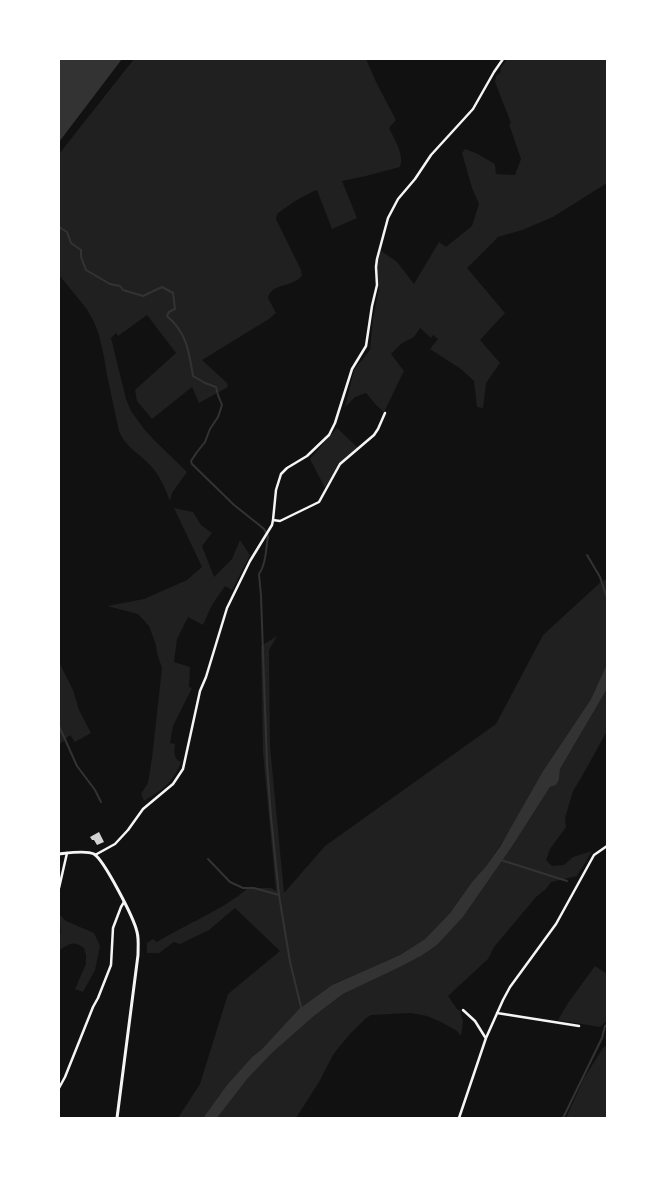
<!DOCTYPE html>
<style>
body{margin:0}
#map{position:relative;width:666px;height:1177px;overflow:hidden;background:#111;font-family:"Source Sans 3",sans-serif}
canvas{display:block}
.frame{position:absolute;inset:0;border:60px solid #fff;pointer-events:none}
</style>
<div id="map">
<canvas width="666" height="1177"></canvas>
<div class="frame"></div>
</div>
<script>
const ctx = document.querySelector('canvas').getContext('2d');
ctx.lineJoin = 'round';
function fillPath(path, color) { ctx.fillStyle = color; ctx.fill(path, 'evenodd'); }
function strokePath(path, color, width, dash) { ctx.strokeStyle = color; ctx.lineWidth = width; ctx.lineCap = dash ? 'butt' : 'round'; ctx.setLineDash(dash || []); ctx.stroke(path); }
fillPath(new Path2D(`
 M 134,59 L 366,59 L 377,84 L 396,120 L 389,128 C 394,139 405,155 400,167 L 366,176 L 342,181 L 357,218 L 332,229 L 317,190 C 302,196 290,204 277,214 L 276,219 L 301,270 L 302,276 C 299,279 296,281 291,283 C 282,287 271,286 268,298 L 276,313 L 269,319 L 202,360 L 227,383 L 228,387 L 199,403 L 192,387 L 152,419 L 137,401 L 135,390 L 176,353 L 147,315 L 118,336 L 116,333 L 111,338 L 126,399 L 131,411 L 144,429 L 155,441 L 187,472 L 172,493 L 170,501 C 165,488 160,476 151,466 C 140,454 125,447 119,431 L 107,375 L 104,357 L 99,335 L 94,322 L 86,308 L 59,275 L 59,154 Z
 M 507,59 L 607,59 L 607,183 L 553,217 L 522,230 L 498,237 L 467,268 L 505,313 L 480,340 L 500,363 L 486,383 L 483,408 L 477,407 L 474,381 L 461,369 L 430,349 L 438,339 L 433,335 L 431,338 L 420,328 L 414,337 L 402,343 L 391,354 L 404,371 L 384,412 L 377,406 L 366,393 L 355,397 L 345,407 L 354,370 L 370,350 L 373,318 L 379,289 L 377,264 L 380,250 L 397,262 L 414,284 L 439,242 L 446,247 L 472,226 L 479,204 L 472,188 L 462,153 L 465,149 L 478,154 L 493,163 L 495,165 L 496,174 L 515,175 L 521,159 L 509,124 L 511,123 L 495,82 L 496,76 L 501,72 L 500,69 Z
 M 337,428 L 358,448 L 339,464 L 325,488 L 310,459 Z
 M 174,508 L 193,512 L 201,525 L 212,533 L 202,546 L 214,577 L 232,559 L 240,540 L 250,555 L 232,590 L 225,586 L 212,605 L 203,625 L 188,617 L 177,639 L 174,662 L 190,667 L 189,687 L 192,688 L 173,726 L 170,743 L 175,744 C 174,751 173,759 181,762 C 173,783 163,789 144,801 L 141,794 L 148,783 L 152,758 L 162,668 L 157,653 L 156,645 L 149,626 L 138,614 L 107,606 L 144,599 L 187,580 L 202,567 Z
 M 607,579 L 607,664 L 591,699 L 543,771 L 511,829 L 487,865 L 472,882 L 450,913 L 425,939 L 400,955 L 332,985 L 299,1009 L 262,1049 L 252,1057 L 227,1085 L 203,1118 L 178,1118 L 200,1084 L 228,994 L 280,951 L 235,908 L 209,930 L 180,944 L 174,942 L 159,953 L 147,953 L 147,943 L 153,939 L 157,942 C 186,924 223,910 248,888 L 271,888 L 276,891 L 263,753 L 261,646 L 277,636 L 269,650 L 270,746 L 284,893 L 325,846 L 496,724 L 543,635 L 602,581 Z
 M 59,662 L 73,690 L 79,710 L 91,733 L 75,742 L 70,735 L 59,745 Z
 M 607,689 L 607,731 L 581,778 L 573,791 L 565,818 L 566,827 L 550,849 L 546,860 L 552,866 L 564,865 L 573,857 L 592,851 L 577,876 L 551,882 L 546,889 L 536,897 L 494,947 L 488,959 L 448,996 L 457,1009 L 460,1011 L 463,1021 L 461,1036 L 457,1031 L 441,1022 L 427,1016 L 411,1013 L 371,1015 L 365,1019 L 351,1033 L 339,1047 L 333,1055 L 319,1082 L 296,1118 L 217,1118 L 248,1078 L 273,1052 L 314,1016 L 343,994 L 400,967 L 421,956 L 437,945 L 463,917 L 513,845 L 550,787 L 556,785 L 559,780 L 560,769 Z
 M 59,914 L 66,921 L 94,933 L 100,946 L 95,970 L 83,992 L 75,989 L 86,964 L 86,953 L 85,953 L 84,948 C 73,940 70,944 59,950 L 59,936 L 61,933 Z
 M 595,966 L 607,974 L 607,1021 L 600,1027 L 558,1020 L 568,1003 Z
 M 607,1045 L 607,1118 L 566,1118 L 584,1078 L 603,1048 Z`), '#202020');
fillPath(new Path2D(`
 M 59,59 L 122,59 L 59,142 Z
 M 607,664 L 607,689 L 560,769 L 559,780 L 556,785 L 550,787 L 513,845 L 463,917 L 437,945 L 421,956 L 400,967 L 343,994 L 314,1016 L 273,1052 L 248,1078 L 217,1118 L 203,1118 L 227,1085 L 252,1057 L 262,1049 L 299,1009 L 332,985 L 400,955 L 425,939 L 450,913 L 472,882 L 487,865 L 501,845 L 543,771 L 591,699 Z`), '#333');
strokePath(new Path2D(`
 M 59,227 L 67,232 L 71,243 L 81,250 L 81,257 L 86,270 L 110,284 L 120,286 L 123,290 L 143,296 L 162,287 L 173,293 L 175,309 L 169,312 L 167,316 C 187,333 189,352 193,376 L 205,383 L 216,387 L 218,395 L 222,405 L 218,417 L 210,429 L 205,442 L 197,452 L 191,461 L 192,464 L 234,505 L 258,524 L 264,529 L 268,536 C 266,548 266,564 259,574 L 261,596 L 267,764 L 271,817 L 279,895 L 290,962 L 302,1011
 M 587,555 L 600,577 L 607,598
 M 59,726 L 77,766 L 95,790 L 101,802
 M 208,859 L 230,882 L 243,888 L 254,888 L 279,895
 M 501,860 L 567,881
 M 563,1118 L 602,1038 L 605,1026 L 607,1025`), '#333', 2);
fillPath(new Path2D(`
 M 99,832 L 104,842 L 97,845 L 94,840 L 92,840 L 90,837 Z`), '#d3d3d3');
strokePath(new Path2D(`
 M 273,520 L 280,521 L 319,502 L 340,464 L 374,435 L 378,429 L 385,413
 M 95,855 L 115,844 L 128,830 L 143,809 L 173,784 L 183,769 L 200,691 L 206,677 L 227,608 L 250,561 L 272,525 L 273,520 L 276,490 L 281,474 L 287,468 L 307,456 L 329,435 L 335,423 L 352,369 L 366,346 L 372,306 L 377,285 L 376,267 L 377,259 L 388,218 L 398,199 L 415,179 L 431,155 L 473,109 L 494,72 L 503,59
 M 59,888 L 67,853
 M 463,1010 L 475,1021 L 485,1037
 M 497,1013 L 579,1026
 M 59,1088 L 65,1077 L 93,1007 L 98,998 L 111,965 L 113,928 L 121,907 L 124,902
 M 459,1118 L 486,1038 L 503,1000 L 510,987 L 556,924 L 594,855 L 607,846`), '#f5f5f5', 2.5);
strokePath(new Path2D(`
 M 59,854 C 68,853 86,850 94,854 C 104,860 134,918 137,932 C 139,939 138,947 138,955 L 117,1118`), '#f5f5f5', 3);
</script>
